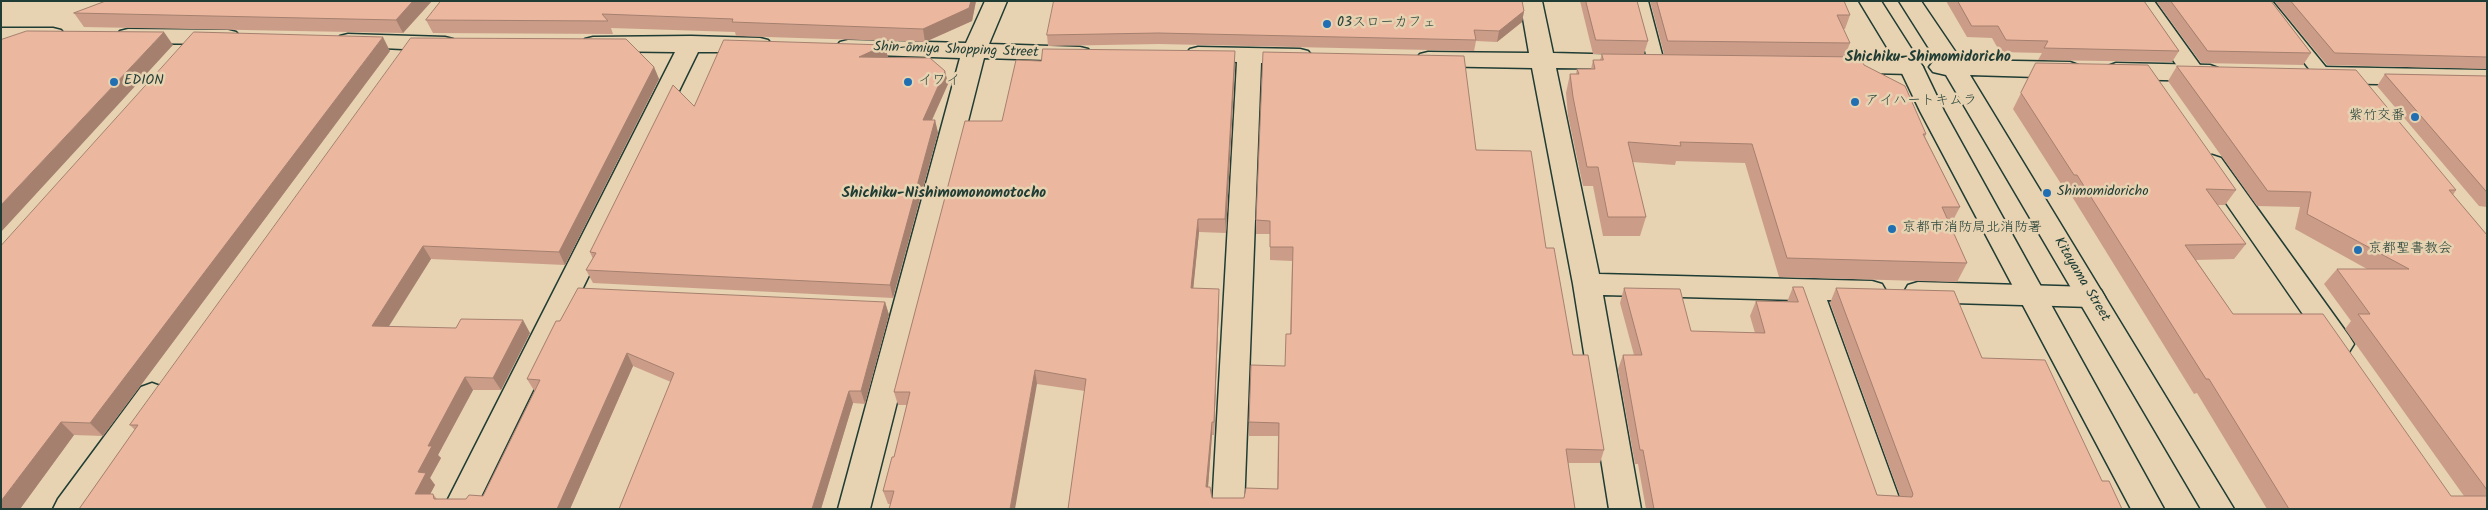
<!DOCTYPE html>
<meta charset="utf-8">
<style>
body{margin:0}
#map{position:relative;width:2488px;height:510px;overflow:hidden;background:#e7d2b1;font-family:Kalam,sans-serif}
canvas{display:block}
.frame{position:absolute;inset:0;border:2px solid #1f3d34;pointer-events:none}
</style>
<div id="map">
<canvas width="2488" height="510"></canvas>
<div class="frame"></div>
</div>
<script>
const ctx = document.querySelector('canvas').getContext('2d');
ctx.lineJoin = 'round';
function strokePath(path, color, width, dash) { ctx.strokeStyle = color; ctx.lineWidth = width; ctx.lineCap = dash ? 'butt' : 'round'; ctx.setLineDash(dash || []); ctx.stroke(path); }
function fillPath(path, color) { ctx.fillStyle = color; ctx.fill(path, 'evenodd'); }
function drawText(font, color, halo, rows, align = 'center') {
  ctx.font = font + ' Kalam,"Klee One",sans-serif'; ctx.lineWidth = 5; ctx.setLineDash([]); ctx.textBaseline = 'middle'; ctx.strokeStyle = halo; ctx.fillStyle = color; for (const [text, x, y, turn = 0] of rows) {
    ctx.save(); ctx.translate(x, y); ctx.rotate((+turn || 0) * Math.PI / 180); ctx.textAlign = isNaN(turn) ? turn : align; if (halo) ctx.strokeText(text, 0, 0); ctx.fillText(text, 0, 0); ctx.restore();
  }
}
const lane = new Path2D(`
 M 1632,1 L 1648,1 L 1664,62 L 1662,66 L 1650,66 L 1648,62 Z
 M 2256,1 L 2272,1 L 2329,71 L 2331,75 L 2329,79 L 2317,79 Z`);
const street = new Path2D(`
 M 985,1 L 1007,1 L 989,44 L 1080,47 L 1088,49 L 1092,54 L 1088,59 L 1080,61 L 984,58 L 870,509 L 838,509 L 960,58 L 848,54 L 840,52 L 836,47 L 840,42 L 848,40 L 966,43 Z
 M 1520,1 L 1542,1 L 1553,53 L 1630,55 L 1638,57 L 1642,62 L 1638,67 L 1630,69 L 1556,68 L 1599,274 L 1872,281 L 1882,284 L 1886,291 L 1882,298 L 1872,301 L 1827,300 L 1903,509 L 1871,509 L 1798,300 L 1603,295 L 1641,509 L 1609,509 L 1573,284 L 1532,68 L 1428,66 L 1420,64 L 1416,59 L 1420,54 L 1428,52 L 1529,53 Z
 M 2131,1 L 2154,1 L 2205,72 L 2201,77 L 2193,80 L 2185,77 Z
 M 1,28 L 53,28 L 61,30 L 65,35 L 61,40 L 53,42 L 1,42 Z
 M 128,29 L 228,30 L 236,32 L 240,37 L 236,42 L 228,44 L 128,43 L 120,41 L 116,36 L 120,31 Z
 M 348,34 L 445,37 L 453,39 L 457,44 L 453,49 L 445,51 L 340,46 L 336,41 L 340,36 Z
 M 691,36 L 760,38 L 768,40 L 772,45 L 768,50 L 760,52 L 698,52 L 475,509 L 443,509 L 675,52 L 593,51 L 585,49 L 581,44 L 585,39 L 593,37 Z
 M 1198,47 L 1300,49 L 1308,51 L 1312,56 L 1308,61 L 1300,63 L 1261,63 L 1244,509 L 1212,509 L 1237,62 L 1190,59 L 1186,54 L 1190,49 Z
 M 1828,58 L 1911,60 L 1919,62 L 1923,67 L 1919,72 L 1911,74 L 1828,72 L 1820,70 L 1816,65 L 1820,60 Z
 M 2212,155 L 2221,158 L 2349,336 L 2354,344 L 2349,352 L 2339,355 L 2329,352 L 2199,164 L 2203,158 Z
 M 1918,282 L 2091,287 L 2101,290 L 2105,297 L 2101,304 L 2091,307 L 1918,302 L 1908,299 L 1904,292 L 1908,285 Z
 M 152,383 L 163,387 L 167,395 L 88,509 L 53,509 L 58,499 L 141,387 Z`);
const secondary = new Path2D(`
 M 1859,1 L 1881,1 L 1923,67 L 1944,111 L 2164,509 L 2131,509 L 1920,111 L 1899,67 Z
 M 1899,1 L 1921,1 L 1961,60 L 2070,62 L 2078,65 L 2082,70 L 2078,75 L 2070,78 L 1970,75 L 2234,509 L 2201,509 L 1946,75 L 1933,72 L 1929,67 L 1933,62 L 1937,61 Z
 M 2116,63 L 2210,65 L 2218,68 L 2222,73 L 2218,78 L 2210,81 L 2116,79 L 2108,76 L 2104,71 L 2108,66 Z
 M 2323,67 L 2487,70 L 2487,86 L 2323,83 L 2314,80 L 2311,75 L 2314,70 Z`);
strokePath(lane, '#1f3d34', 3);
strokePath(street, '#1f3d34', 3);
strokePath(secondary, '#1f3d34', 3);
fillPath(lane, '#e7d2b1');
fillPath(street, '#e7d2b1');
fillPath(secondary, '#e7d2b1');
fillPath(new Path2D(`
 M 106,1 L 432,1 L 403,33 L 84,27 L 74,13 Z
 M 441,1 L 976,1 L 972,21 L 925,42 L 736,36 L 735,32 L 611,28 L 613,34 L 433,33 L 426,20 Z
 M 1580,1 L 1637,1 L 1648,41 L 1644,54 L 1664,54 L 1650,1 L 1844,1 L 1850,15 L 1845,29 L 1843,29 L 1850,43 L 1845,56 L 1864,65 L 1926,134 L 1925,137 L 1960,207 L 1950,226 L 1967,263 L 1957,282 L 1779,277 L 1745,163 L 1676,161 L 1675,165 L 1632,162 L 1646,217 L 1640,236 L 1603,236 L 1593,186 L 1583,186 L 1568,116 L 1566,93 L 1570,74 L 1576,74 L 1577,69 L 1591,69 L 1593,60 L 1600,60 L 1602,54 L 1593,54 Z
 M 1946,1 L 2144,1 L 2179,51 L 2172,62 L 2038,60 L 2042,53 L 2000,52 L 1992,38 L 1967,37 Z
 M 2156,1 L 2271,1 L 2311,53 L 2303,65 L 2201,63 Z
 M 2274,1 L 2487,1 L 2487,69 L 2327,65 Z
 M 1524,11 L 1522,22 L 1497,42 L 1476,41 L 1474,51 L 1159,44 L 1048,46 L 1047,35 Z
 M 885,45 L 888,58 L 945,71 L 948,84 L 932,120 L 935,120 L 938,133 L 893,298 L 593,283 L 586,270 L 593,259 L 590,252 L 694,106 Z
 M 390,51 L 103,436 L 74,435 L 20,509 L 1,246 Z
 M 2036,63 L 2236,190 L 2225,205 L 2217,205 L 2246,244 L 2234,259 L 2196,260 L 2233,314 L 2451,496 L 2464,496 L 2345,329 L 2351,321 L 2324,284 L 2337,269 L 2367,269 L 2295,229 L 2300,207 L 2257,206 L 2168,81 L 2177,66 L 2456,190 L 2453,195 L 2487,235 L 2487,509 L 2267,509 L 2197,393 L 2194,394 L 2068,190 L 2065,190 L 2013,109 Z
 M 1235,64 L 1226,233 L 1199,232 L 1193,288 L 1219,302 L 1214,435 L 1212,435 L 1208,487 L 1212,498 L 1244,498 L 1277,489 L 1278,436 L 1249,436 L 1249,422 L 1285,366 L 1290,334 L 1292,261 L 1270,260 L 1270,234 L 1256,234 L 1256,220 L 1476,150 L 1546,248 L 1573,355 L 1604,450 L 1600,463 L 1568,463 L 1575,509 L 1068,509 L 1085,391 L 1037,384 L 891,504 L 888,504 L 883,491 L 894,457 L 907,405 L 898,405 L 894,392 L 1002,121 Z
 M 654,67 L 659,79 L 565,265 L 431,259 L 388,326 L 530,333 L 501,390 L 473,390 L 438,455 L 441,458 L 430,478 L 435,485 L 430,494 L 433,494 L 437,499 L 466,499 L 483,496 L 535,392 L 527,379 L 556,321 L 885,302 L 889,315 L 865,404 L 853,403 L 821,509 L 619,509 L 671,382 L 633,366 L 570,509 L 79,509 L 135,430 L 130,425 Z
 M 2385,74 L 2487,76 L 2487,207 L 2479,206 L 2377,86 Z
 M 1793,287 L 1877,495 L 1900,496 L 1830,303 L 1836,288 L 1982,358 L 2102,481 L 2122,509 L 1646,509 L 1638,464 L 1635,464 L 1618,369 L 1623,355 L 1634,355 L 1620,303 L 1624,288 L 1691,331 L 1755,333 L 1750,316 L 1756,301 L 1787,302 Z`), '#cb9d89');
fillPath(new Path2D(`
 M 413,1 L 432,1 L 403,33 L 396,20 Z
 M 971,1 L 976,1 L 972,21 L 925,42 L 923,29 Z
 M 1524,11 L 1522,22 L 1497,42 L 1499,31 Z
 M 164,32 L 173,45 L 1,232 L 1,205 Z
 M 383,37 L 390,51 L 103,436 L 90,423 Z
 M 885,45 L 888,58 L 859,57 Z
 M 1235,51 L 1235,64 L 1226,233 L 1225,219 Z
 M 654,67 L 659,79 L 565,265 L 559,252 Z
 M 945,71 L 948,84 L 926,133 L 923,120 Z
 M 935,120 L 938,133 L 893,298 L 890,285 Z
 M 1198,219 L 1199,232 L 1192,301 L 1191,288 Z
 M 423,246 L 431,259 L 381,339 L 372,326 Z
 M 1219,289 L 1219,302 L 1214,435 L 1214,422 Z
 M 885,302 L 889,315 L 865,404 L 861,391 Z
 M 523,320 L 530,333 L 501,390 L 493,378 Z
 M 627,353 L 633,366 L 570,509 L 557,509 Z
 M 1035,370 L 1037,384 L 1015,509 L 1010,509 Z
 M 465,377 L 473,390 L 438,455 L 441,458 L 430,478 L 435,485 L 424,506 L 415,494 L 418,472 L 428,446 Z
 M 849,391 L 853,403 L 821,509 L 812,509 Z
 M 61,422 L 74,435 L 20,509 L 1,509 L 1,501 Z
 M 1212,422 L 1212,435 L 1207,500 L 1206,487 Z`), '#a5806f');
const building = new Path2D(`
 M 106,1 L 413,1 L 396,20 L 74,13 Z
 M 441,1 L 971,1 L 969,8 L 923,29 L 732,22 L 733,19 L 602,14 L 608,21 L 426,20 Z
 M 1054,1 L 1522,1 L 1524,11 L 1499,31 L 1474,30 L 1476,40 L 1158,33 L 1047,35 Z
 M 1586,1 L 1637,1 L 1648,41 L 1596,40 Z
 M 1657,1 L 1844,1 L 1850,15 L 1837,15 L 1850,43 L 1668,41 Z
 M 1958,1 L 2144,1 L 2179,51 L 2044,48 L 2048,41 L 2006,40 L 1998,26 L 1972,26 Z
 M 2171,1 L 2271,1 L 2311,53 L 2208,51 Z
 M 2291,1 L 2487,1 L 2487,57 L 2335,53 Z
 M 27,31 L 164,32 L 1,205 L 1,40 Z
 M 194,32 L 383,37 L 90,423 L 61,422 L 1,501 L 1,246 Z
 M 411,38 L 626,39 L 654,67 L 559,252 L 423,246 L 372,326 L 456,328 L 461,319 L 523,320 L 493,378 L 465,377 L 428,446 L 432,446 L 418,472 L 426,473 L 415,494 L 433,494 L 434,499 L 466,499 L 469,495 L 483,496 L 540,380 L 527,379 L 556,321 L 560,321 L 578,288 L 885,302 L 861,391 L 849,391 L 812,509 L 619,509 L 674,373 L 627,353 L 557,509 L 79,509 L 138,425 L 130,425 Z
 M 724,40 L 885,45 L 859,57 L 930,58 L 945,71 L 923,120 L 935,120 L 890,285 L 586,270 L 596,253 L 590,252 L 673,85 L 694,106 Z
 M 1043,49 L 1235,51 L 1225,219 L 1198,219 L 1191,288 L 1219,289 L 1214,422 L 1212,422 L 1206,487 L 1210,487 L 1212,498 L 1244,498 L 1246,488 L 1278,489 L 1279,423 L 1249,422 L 1251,365 L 1285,366 L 1286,334 L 1291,334 L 1293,247 L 1270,247 L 1270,221 L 1256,220 L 1263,52 L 1464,56 L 1476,150 L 1531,151 L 1546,248 L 1554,248 L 1573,355 L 1588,355 L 1604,450 L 1566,449 L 1575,509 L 1068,509 L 1086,379 L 1035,370 L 1010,509 L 889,509 L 894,491 L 883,491 L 892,457 L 894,457 L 910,392 L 894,392 L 965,121 L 1002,121 L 1016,60 L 1041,61 Z
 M 1602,54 L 1860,57 L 1864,65 L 1905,86 L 1926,134 L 1923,134 L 1960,207 L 1942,207 L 1967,263 L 1787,258 L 1752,144 L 1680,142 L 1681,146 L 1628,142 L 1646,217 L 1608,217 L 1598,167 L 1587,167 L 1573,97 L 1570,74 L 1579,74 L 1577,69 L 1595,69 L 1593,60 L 1603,60 Z
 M 2036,63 L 2148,65 L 2236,190 L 2206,189 L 2246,244 L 2185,245 L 2233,314 L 2323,314 L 2451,496 L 2487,496 L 2487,509 L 2289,509 L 2209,379 L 2206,379 L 2077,175 L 2074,175 L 2021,93 Z
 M 2177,66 L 2356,70 L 2456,190 L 2449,190 L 2487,235 L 2487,490 L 2358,314 L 2370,314 L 2337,269 L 2409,269 L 2307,214 L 2311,192 L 2268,191 Z
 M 2385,74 L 2487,76 L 2487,192 Z
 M 1793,287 L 1803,287 L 1877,495 L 1912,497 L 1913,494 L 1836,288 L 1954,291 L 1982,358 L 2045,360 L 2102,481 L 2109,481 L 2122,509 L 1654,509 L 1643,450 L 1640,450 L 1623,355 L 1642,355 L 1624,288 L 1680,289 L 1691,331 L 1765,333 L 1756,301 L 1798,302 Z`);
fillPath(building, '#ecb79f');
strokePath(building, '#a5806f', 1);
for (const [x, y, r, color] of [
 [1327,24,5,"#1f6fb2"],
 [114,82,5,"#1f6fb2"],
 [908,82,5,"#1f6fb2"],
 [1855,102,5,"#1f6fb2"],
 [2415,117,5,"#1f6fb2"],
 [2047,193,5,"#1f6fb2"],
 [1892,229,5,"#1f6fb2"],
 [2358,250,5,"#1f6fb2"]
]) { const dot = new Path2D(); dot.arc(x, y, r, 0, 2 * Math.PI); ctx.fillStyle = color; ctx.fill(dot); strokePath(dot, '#e7d2b1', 2); }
drawText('14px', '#1f3d34', '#e7d2b1', [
 ["03スローカフェ",1337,24],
 ["EDION",124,82],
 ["イワイ",918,82],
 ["アイハートキムラ",1865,102],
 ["紫竹交番",2405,117,"right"],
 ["Shimomidoricho",2057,193],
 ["京都市消防局北消防署",1902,229],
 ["京都聖書教会",2368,250]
], 'left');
drawText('14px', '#1f3d34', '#e7d2b1', [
 ["Shin-ōmiya Shopping Street",956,51,2],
 ["Kitayama Street",2081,280,59]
]);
drawText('bold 15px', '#1f3d34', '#e7d2b1', [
 ["Shichiku-Shimomidoricho",1928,58],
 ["Shichiku-Nishimomonomotocho",944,194]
]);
</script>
